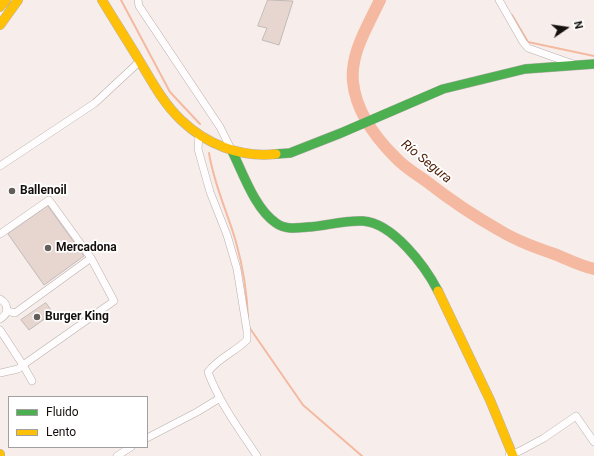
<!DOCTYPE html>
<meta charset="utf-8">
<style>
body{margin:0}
#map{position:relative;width:594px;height:456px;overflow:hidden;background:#f7eeeb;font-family:Roboto,sans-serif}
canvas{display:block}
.legend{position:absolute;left:8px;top:396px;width:140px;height:52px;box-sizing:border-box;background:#fff;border:1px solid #a19f9f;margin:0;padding:5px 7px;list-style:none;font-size:12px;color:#15100e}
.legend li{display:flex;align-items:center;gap:8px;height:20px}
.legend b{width:20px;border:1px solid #a19f9f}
.north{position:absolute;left:546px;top:8px;width:40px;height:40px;-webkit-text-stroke:3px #fff;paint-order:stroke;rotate:77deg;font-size:11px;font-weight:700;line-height:16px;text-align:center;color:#15100e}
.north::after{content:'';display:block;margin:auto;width:14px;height:18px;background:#15100e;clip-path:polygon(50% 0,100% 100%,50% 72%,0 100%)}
</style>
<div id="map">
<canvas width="594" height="456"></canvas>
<ul class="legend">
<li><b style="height:5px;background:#4caf50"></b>Fluido</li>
<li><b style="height:5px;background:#ffc107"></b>Lento</li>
</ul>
<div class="north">N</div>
</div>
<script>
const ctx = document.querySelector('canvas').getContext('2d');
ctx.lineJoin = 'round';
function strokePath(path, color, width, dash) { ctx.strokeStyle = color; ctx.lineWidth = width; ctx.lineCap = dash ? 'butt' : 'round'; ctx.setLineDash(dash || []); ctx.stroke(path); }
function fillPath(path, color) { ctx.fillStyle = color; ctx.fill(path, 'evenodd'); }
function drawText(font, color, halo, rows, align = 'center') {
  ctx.font = font + ' Roboto,sans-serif'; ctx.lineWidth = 3.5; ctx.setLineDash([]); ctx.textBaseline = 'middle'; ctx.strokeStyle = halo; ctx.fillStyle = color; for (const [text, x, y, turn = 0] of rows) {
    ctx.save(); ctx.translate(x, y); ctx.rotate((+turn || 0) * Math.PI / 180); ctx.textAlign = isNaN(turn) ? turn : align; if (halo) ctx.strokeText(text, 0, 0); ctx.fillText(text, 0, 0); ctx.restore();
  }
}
strokePath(new Path2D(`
 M 121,0 L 170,92 L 200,124
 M 512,15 L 528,42 L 594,56
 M 209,153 C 214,185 227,211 236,242 C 243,267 247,293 248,318
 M 249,327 L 303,405 L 362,456`), '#f4b9a0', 2);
strokePath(new Path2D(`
 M 380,0 C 368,26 350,53 353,82 C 356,111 376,138 395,157 C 404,167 416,174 426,181 C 449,199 474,216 499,230 C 517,241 537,248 557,255 C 569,260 581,266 594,269`), '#f4b9a0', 12);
const building = new Path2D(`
 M 268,0 L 293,1 L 279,45 L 262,40 L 267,28 L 258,26 Z
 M 48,206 L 84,256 L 44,285 L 8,234 Z
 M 46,303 L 53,313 L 29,330 L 21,320 Z`);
fillPath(building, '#e6d6cf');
strokePath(building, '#c1bab7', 1);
const street = new Path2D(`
 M 138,0 L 139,6 L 220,127 L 232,151
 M 499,0 L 523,42 L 528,48 L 573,64
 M 199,134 L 198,149 L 210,192 L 227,235 L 237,269 L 247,331 L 247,340 C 235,352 218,358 208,372 C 219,402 239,429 257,456
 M 0,166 L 95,103 L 139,62
 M 0,234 L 49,200 L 91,258 L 114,301 L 23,365 L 18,369 L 0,373
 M 0,299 C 9,304 9,314 0,319
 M 7,311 L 15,313 L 91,258
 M 0,330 L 23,365 L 32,381
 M 147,438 L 197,412 L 220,398
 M 509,455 L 520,451 L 544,438 L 576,416 L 594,442
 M 117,456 L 131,447`);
const fast = new Path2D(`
 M 232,151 C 243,173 255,209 276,223 C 285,230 298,228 308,227 C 326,226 344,220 363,221 C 393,223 425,266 438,291
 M 276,154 L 290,153 L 341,133 L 443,89 L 525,69 L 594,64`);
const slow = new Path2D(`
 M 102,0 C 114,20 127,40 139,60 C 151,80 163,103 181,120 C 206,144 240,158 276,154
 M 0,7 L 6,0
 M 0,25 L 18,0
 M 438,291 L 490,400 L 513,456
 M 0,454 L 0,456`);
strokePath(street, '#b7b0ae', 8);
strokePath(fast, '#b7b0ae', 10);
strokePath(slow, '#b7b0ae', 10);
strokePath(street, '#fefcfc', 7);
strokePath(fast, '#4caf50', 9);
strokePath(slow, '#ffc107', 9);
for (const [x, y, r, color] of [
 [12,191,4,"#645e5b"],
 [48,248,4,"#645e5b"],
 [37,317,4,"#645e5b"]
]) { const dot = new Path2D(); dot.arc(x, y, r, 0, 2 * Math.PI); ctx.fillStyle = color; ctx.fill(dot); strokePath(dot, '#fff', 1.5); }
drawText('bold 12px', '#15100e', '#fff', [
 ["Ballenoil",20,191],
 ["Mercadona",56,248],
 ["Burger King",45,317]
], 'left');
drawText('italic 13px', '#4d1c03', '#fff', [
 ["Río Segura",426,162,39]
]);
</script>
